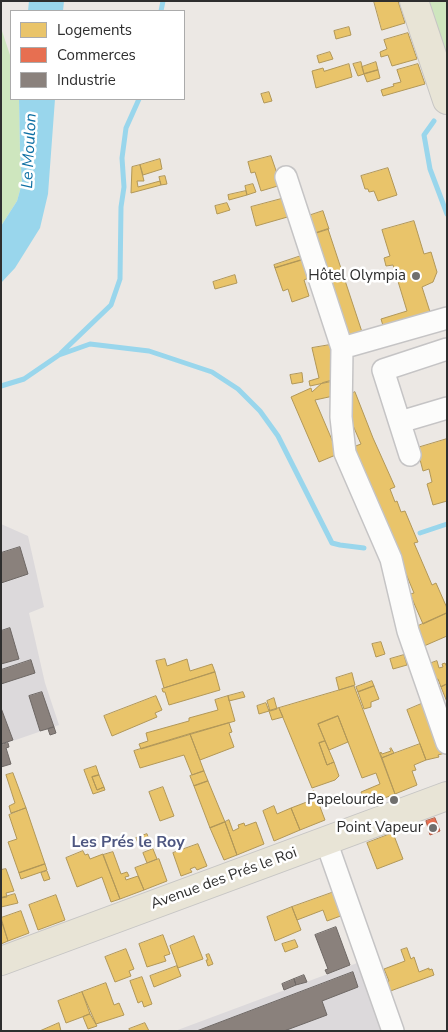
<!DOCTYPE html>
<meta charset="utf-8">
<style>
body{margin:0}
#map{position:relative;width:448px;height:1032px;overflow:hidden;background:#ece8e4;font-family:"Nunito Sans",sans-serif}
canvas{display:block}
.frame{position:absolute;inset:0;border:2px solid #2e2e2e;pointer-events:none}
.legend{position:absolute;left:10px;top:10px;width:175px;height:90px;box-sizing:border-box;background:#fff;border:1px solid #ababab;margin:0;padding:6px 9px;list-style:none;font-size:15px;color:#2e2e2e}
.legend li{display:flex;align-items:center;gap:10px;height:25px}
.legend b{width:25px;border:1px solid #ababab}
</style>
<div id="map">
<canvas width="448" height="1032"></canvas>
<div class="frame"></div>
<ul class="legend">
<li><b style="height:14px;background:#e9c46a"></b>Logements</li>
<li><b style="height:14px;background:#e76f51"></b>Commerces</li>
<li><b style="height:14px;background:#8a817c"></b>Industrie</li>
</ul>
</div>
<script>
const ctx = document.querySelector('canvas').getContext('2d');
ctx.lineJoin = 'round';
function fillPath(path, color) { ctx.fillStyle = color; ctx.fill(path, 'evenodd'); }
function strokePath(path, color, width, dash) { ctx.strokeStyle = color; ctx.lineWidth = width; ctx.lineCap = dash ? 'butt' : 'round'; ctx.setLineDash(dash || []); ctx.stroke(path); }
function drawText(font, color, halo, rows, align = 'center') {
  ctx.font = font + ' "Nunito Sans",sans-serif'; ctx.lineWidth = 5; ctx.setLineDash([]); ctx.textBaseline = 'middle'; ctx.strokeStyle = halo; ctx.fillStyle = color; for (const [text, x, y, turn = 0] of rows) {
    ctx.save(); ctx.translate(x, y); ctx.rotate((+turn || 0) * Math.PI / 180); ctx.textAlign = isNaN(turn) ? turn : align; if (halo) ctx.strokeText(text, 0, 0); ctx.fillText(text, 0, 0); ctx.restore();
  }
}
fillPath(new Path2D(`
 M 1,524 L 28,536 L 44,607 L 29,613 L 45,683 L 59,725 L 1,745 Z
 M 368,959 L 393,1031 L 175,1031 Z`), '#dcd9db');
fillPath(new Path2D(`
 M 427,1 L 447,1 L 447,54 Z
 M 1,28 L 11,58 L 11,99 L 19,99 L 20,151 L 22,183 L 17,201 L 1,226 Z`), '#cee6be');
fillPath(new Path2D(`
 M 29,1 L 64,1 L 63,11 L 28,11 Z
 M 19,99 L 55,99 L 48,194 L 40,228 L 15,268 L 1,283 L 1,226 L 17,201 L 22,183 L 20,151 Z`), '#99d6ec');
const homes = new Path2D(`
 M 374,1 L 398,1 L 405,23 L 382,30 Z
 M 349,27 L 351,35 L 336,39 L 334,31 Z
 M 408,33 L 417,59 L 392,66 L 388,55 L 381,57 L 380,52 L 387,49 L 384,40 Z
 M 330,52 L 333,59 L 319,63 L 317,56 Z
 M 361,62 L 364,74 L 358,76 L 353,64 Z
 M 376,62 L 378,70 L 364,74 L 362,67 Z
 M 349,64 L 352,77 L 316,88 L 312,71 L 323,68 L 324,71 Z
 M 418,64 L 425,84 L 383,96 L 381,90 L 394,86 L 393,84 L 401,82 L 397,70 Z
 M 378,70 L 380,78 L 367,82 L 364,74 Z
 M 269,92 L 272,101 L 264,103 L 261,94 Z
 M 271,156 L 281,185 L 261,191 L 255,172 L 251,173 L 248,162 Z
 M 160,159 L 162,169 L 143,175 L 140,165 Z
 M 140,165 L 144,181 L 137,181 L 138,187 L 160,181 L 161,185 L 131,193 L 132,167 Z
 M 388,168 L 397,195 L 378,201 L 374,191 L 369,192 L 368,189 L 365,189 L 361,176 Z
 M 165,176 L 167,184 L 161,185 L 159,177 Z
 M 253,184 L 256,192 L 247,195 L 245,186 Z
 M 246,191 L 247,195 L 229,200 L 228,195 Z
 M 285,198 L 291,216 L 256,226 L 251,207 Z
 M 227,203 L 230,210 L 217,214 L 215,206 Z
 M 323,211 L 329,229 L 313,234 L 308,216 Z
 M 414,221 L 424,254 L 431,252 L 437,272 L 433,282 L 422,287 L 431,315 L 384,329 L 381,319 L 407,311 L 393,265 L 386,266 L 384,258 L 390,256 L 382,230 Z
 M 328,229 L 363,335 L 348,339 L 313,234 Z
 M 304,255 L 305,259 L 275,268 L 274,265 Z
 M 305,259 L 311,277 L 304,280 L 309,296 L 292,302 L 288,289 L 283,291 L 275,268 Z
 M 235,275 L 237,283 L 215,289 L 213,282 Z
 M 330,345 L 338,380 L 310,386 L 309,381 L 319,378 L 312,348 Z
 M 302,373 L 303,382 L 292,384 L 290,375 Z
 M 334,380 L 338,395 L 315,400 L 338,454 L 319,462 L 291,397 L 311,388 L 312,392 L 322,383 Z
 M 355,392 L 373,438 L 395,487 L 390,489 L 395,502 L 397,501 L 401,512 L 405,511 L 418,542 L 414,543 L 432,585 L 436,583 L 447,608 L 447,613 L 423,624 L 410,594 L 414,593 L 353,447 L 361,444 L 348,414 L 347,396 Z
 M 447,439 L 447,501 L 433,505 L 427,484 L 432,482 L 429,469 L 423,471 L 417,448 Z
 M 447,613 L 447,636 L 424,646 L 416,627 Z
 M 381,642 L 385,654 L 376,657 L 372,644 Z
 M 404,655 L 407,665 L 393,669 L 390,659 Z
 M 165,659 L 167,666 L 187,659 L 190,671 L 212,664 L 215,672 L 164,688 L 156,661 Z
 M 437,661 L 439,668 L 443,667 L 442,664 L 445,663 L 447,667 L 447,684 L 441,687 L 438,679 L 432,681 L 426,665 Z
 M 215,672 L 220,690 L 169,705 L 165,692 L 163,692 L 162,689 Z
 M 352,673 L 355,685 L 339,690 L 336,678 Z
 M 372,681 L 374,686 L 358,692 L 356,687 Z
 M 447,684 L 447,702 L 441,687 Z
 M 354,686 L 395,794 L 366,805 L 361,792 L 380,784 L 376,773 L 362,778 L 338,716 L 318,724 L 325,741 L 319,743 L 327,765 L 334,762 L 339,776 L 335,780 L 312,788 L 279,708 Z
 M 374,686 L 379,699 L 371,702 L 371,707 L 364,709 L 358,692 Z
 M 243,692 L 245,697 L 229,701 L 228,696 Z
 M 156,696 L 162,710 L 155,713 L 157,717 L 112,736 L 104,716 Z
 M 228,696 L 235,721 L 141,749 L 139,744 L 148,741 L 146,733 L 189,721 L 189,718 L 218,710 L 215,700 Z
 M 274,698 L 277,709 L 270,711 L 267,701 Z
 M 426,702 L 445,753 L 438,755 L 439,757 L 426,760 L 407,710 Z
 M 266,703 L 269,711 L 259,714 L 257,706 Z
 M 279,708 L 283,717 L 272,720 L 269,711 Z
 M 338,716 L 348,742 L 329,750 L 318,724 Z
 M 229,723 L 232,732 L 229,733 L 234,747 L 200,760 L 190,734 Z
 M 190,734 L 204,771 L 192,775 L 184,755 L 140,768 L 134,751 Z
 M 325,741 L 334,762 L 327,765 L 319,743 Z
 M 420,744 L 426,760 L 414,765 L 416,770 L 412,771 L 417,785 L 395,794 L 382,758 Z
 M 391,748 L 394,753 L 382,758 L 380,753 L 381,752 L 382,754 L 391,751 L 390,749 Z
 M 96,766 L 99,775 L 92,777 L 97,790 L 104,787 L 105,790 L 93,794 L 84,770 Z
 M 204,771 L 208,781 L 194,786 L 190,776 Z
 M 13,773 L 26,808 L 11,813 L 9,806 L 15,803 L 6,775 Z
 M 99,775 L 104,787 L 97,790 L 92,777 Z
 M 208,781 L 225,822 L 210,828 L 194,786 Z
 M 163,787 L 174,816 L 160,821 L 149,792 Z
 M 314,791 L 325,820 L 300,830 L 291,808 L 312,800 L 309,793 Z
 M 274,806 L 277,814 L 291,808 L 300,830 L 274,841 L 263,811 Z
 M 26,808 L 45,864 L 19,873 L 8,842 L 17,839 L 9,815 Z
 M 229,820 L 233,831 L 239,828 L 238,825 L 244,823 L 245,826 L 256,822 L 264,844 L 237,855 L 225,822 Z
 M 225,822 L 237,855 L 224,860 L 210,828 Z
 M 393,833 L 403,859 L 377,869 L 367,843 Z
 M 147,834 L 150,842 L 139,846 L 136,838 Z
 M 198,844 L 207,866 L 197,870 L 195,867 L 190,869 L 192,872 L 181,876 L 173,853 Z
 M 153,849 L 157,859 L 147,863 L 143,853 Z
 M 83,851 L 85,855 L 88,854 L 90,859 L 103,854 L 120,899 L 111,902 L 102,877 L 77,887 L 66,858 Z
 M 113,852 L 121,874 L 127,872 L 129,876 L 125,877 L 126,880 L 138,876 L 144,890 L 120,899 L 103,855 Z
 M 159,859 L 167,881 L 144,890 L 135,868 Z
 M 45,864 L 47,870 L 21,879 L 19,873 Z
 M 6,869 L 14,891 L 6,893 L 7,897 L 1,898 L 1,870 Z
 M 47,871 L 50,879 L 44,881 L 41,873 Z
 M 337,891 L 346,914 L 327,921 L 323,910 L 297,920 L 292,907 Z
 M 15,894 L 18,903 L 1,907 L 1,898 Z
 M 56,895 L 65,920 L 38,930 L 29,905 Z
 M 292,907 L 301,930 L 275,941 L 267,917 Z
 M 21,911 L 29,933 L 8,941 L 1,918 Z
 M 1,920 L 8,941 L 1,944 Z
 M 163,935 L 170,954 L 164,956 L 166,961 L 147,967 L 139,944 Z
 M 194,936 L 203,959 L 178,968 L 170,946 Z
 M 295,940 L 298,947 L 285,952 L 282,944 Z
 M 407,948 L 411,959 L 414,957 L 419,972 L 429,968 L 429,970 L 432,969 L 434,975 L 385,993 L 381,984 L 389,981 L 384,969 L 405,961 L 401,950 Z
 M 126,949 L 134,969 L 129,971 L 131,976 L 115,982 L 105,957 Z
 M 209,954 L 213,964 L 208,966 L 206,960 L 208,960 L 206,955 Z
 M 177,966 L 181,976 L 154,987 L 150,976 Z
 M 142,977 L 152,1004 L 144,1007 L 142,1001 L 138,1003 L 130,981 Z
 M 106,983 L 114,1005 L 119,1003 L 124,1015 L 96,1024 L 82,992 Z
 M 82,992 L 90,1014 L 66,1023 L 58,1001 Z
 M 90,1014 L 97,1026 L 88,1029 L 83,1017 Z
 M 59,1023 L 61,1031 L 40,1031 Z
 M 145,1023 L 149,1031 L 130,1031 L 129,1029 Z`);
fillPath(homes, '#e9c46a');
strokePath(homes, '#b19758', 1);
const shops = new Path2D(`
 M 435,818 L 440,831 L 430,835 L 426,821 Z`);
fillPath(shops, '#e76f51');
strokePath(shops, '#b05c46', 1);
const industry = new Path2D(`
 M 20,547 L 28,574 L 1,583 L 1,553 Z
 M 10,628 L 19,659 L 1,664 L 1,631 Z
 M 31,660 L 35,673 L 1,684 L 1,670 Z
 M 42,692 L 54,727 L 40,731 L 29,696 Z
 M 1,708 L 13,740 L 1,744 Z
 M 54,727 L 56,733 L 50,735 L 48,729 Z
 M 8,743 L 9,747 L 6,748 L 11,764 L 1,767 L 1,745 Z
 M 336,927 L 350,965 L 327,974 L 325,970 L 328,969 L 315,935 Z
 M 353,972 L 358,987 L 322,1001 L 327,1015 L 284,1031 L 197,1031 Z
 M 304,975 L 307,982 L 296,985 L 294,979 Z
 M 294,979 L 296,985 L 284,990 L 282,984 Z`);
fillPath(industry, '#8a817c');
strokePath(industry, '#6e6865', 1);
strokePath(new Path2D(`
 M 161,11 L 163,1
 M 434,121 L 424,135 L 430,169 L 447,214
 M 61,353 L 111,305 L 120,279 L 121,207 L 124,187 L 122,158 L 126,128 L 139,99
 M 1,386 L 24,379 L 59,355 L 90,344 L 149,351 L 212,372 L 238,389 L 260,411 L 278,436 L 332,543 L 340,545 L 364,548
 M 420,533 L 447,524`), '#99d6ec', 5);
const minor = new Path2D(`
 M 286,177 L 342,348 L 341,417 L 345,453 L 391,559 L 408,631 L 447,743
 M 342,348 L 447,318
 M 400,422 L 447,408
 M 410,455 L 383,370 L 447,349
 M 326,841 L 393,1031`);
const major = new Path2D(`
 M 414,1 L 447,100
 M 1,961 L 447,796`);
strokePath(minor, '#c5c4c5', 24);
strokePath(major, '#c6c5c4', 30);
strokePath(minor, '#fcfcfb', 21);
strokePath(major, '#e8e4d6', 28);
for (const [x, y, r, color] of [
 [416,276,5,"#706f6e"],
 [394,800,5,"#706f6e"],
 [433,828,5,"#706f6e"]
]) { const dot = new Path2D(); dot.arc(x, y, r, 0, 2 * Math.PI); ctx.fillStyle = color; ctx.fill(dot); strokePath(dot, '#fff', 2); }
drawText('15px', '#2e2e2e', '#fff', [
 ["Hôtel Olympia",406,276],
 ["Papelourde",384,800],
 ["Point Vapeur",423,828]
], 'right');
drawText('15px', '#2e2e2e', '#fff', [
 ["Avenue des Prés le Roi",224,879,-20]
]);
drawText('italic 16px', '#0d6fa3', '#fff', [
 ["Le Moulon",30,151,-87]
]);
drawText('bold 16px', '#4d5680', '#fff', [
 ["Les Prés le Roy",128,843]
]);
</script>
